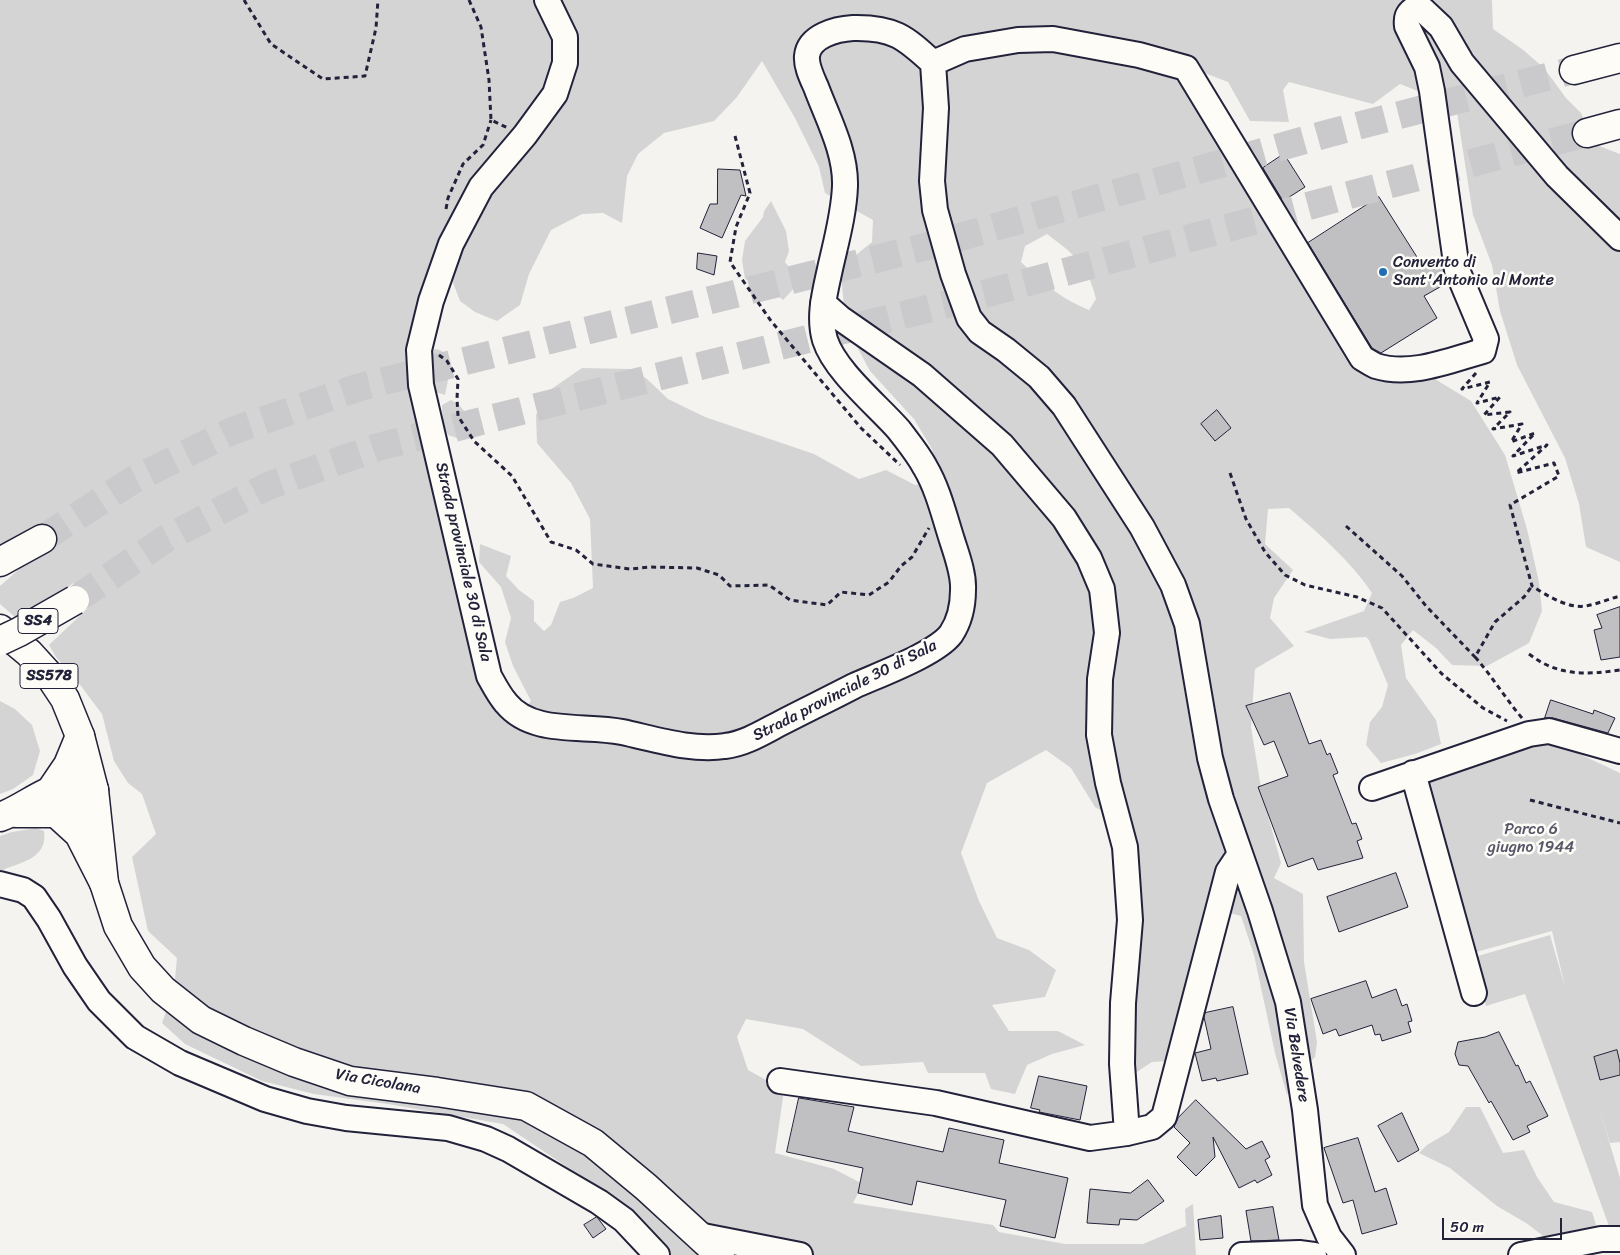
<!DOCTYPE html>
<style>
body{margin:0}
#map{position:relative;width:1620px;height:1255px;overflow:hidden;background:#f4f3ef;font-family:Sriracha,sans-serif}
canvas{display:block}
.scale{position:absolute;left:1442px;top:1218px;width:120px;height:22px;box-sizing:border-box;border:2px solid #22223b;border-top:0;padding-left:6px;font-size:15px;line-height:18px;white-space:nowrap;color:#22223b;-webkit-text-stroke:4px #fdfcf7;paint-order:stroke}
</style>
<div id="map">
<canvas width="1620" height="1255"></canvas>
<div class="scale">50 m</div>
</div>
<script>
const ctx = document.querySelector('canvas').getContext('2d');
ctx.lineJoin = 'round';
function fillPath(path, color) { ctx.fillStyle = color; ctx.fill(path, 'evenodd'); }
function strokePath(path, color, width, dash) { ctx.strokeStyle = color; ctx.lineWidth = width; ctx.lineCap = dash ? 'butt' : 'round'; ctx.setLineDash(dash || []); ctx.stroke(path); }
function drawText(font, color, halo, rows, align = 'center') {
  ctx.font = font + ' Sriracha,sans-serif'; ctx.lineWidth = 5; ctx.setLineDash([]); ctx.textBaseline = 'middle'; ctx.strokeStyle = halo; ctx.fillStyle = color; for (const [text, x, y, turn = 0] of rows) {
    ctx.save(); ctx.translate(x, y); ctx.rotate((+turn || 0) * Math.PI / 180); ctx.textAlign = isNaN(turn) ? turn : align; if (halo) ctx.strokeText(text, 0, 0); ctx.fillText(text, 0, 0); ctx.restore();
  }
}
fillPath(new Path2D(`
 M 0,0 L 1492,0 L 1493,29 L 1522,49 L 1544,68 L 1566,98 L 1581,113 L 1594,144 L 1620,154 L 1620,562 L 1586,547 L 1579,504 L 1565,458 L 1517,365 L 1500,311 L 1492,265 L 1473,215 L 1456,106 L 1400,84 L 1373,104 L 1289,82 L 1283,90 L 1289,122 L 1250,121 L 1228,82 L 1202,72 L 1190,93 L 1204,123 L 1362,337 L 1390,362 L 1430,376 L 1471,401 L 1505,455 L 1527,529 L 1539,582 L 1542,611 L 1529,643 L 1487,666 L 1452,665 L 1436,648 L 1413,630 L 1401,645 L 1406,678 L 1436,720 L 1441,744 L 1415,754 L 1381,763 L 1366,745 L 1370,722 L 1382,707 L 1388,685 L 1369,640 L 1366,637 L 1330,639 L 1304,632 L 1364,611 L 1372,593 C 1350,560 1319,534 1289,508 L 1268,509 L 1265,544 L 1293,570 L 1274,598 L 1270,618 L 1294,646 L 1255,669 L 1251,727 L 1262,794 L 1281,863 L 1274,878 L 1303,894 L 1304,962 L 1317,1042 L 1315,1057 L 1296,1075 L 1287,1095 L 1275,1053 L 1254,955 L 1241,916 L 1230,913 L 1205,958 L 1167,1061 L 1152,1062 L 1129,1077 L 1127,825 L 1095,807 L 1071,768 L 1046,750 L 987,783 L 961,853 L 979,901 L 997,938 L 1029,950 L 1056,970 L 1045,997 L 992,1005 L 1009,1031 L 1058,1031 L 1085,1045 L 1052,1054 L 1027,1065 L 1015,1094 L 991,1089 L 985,1073 L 928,1073 L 923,1062 L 861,1066 L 803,1029 L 746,1019 L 737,1037 L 748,1070 L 784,1090 L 775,1153 L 834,1169 L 863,1184 L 853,1203 L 993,1225 L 999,1232 L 1065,1244 L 1143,1244 L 1186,1226 L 1185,1209 L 1193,1204 L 1196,1255 L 665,1255 L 612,1197 L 503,1124 L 388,1104 L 314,1094 L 262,1081 L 185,1044 L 162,1023 L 174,989 L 177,958 L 148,931 L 132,857 L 156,834 L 142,794 L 128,783 L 114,761 L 102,714 L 78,682 L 56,657 L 49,645 L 89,607 L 73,583 L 23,624 L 0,604 L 0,586 L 44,547 L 21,544 L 0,546 ZM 762,61 L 795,118 L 819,167 L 825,193 L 873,220 L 872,242 L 851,259 L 841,275 L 844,306 L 872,330 L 856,345 L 870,371 L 914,419 L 932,449 L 942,479 L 915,485 L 886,470 L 859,479 L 814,454 L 705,417 L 668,399 L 647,379 L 630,369 L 582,368 L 547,392 L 536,415 L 537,443 L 571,483 L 590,519 L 593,588 L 573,598 L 560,602 L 551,625 L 544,631 L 534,621 L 534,601 L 519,590 L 506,576 L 511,556 L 480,544 L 479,562 L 501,587 L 511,618 L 505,642 L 513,666 L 531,701 L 515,719 L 503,720 L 487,698 L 472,662 L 453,567 L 419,344 L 435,278 L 452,280 L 460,301 L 475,312 L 497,321 L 520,305 L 529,274 L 551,230 L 582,214 L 603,213 L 622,223 L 627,176 L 638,154 L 664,133 L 714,121 L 737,97 ZM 1047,234 C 1074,254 1088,265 1096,299 L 1089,310 C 1063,300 1040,281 1021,262 L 1025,246 Z
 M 771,201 L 786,231 L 789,251 L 785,262 L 800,282 L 783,300 L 766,286 L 745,279 L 742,260 L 745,241 L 763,217 L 764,211 Z
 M 435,349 C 456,351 448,382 445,395 L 436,392 L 431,374 L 431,353 Z
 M 451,400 C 470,410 469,422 463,440 L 448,435 L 443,425 L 442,405 Z
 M 0,701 L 15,709 L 32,725 L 40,751 L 33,775 L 13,789 L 0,794 Z
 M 1552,741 L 1620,773 L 1620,1142 L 1610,1143 L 1598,1104 L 1620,1178 L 1620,1227 L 1610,1229 L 1525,994 L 1486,1006 L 1471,958 L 1550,935 L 1565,987 L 1552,931 L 1469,954 L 1424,777 Z
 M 36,828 L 44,831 C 48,859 21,862 0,871 L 0,836 L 12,832 Z
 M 1466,1107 L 1480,1107 L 1503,1153 L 1524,1150 L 1537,1177 L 1554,1202 L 1592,1212 L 1596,1225 L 1590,1232 L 1546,1238 L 1526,1223 L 1497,1206 L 1450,1168 L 1419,1153 L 1427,1145 L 1449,1132 Z`), '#d5d4d5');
const building = new Path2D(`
 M 1284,154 L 1305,187 L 1283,201 L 1263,168 Z
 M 718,169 L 740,170 L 746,196 L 741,195 L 722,238 L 700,228 L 710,204 L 717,204 Z
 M 1379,197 L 1422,265 L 1440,257 L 1447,283 L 1424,296 L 1437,318 L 1381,353 L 1372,348 L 1308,243 Z
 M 698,253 L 717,256 L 714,275 L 697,269 Z
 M 1217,410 L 1231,428 L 1215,441 L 1201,424 Z
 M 1620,607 L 1620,657 L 1601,660 L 1594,630 L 1602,628 L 1597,615 Z
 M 1290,693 L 1309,744 L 1321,740 L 1327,755 L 1330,753 L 1338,773 L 1333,775 L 1352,824 L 1356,823 L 1362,839 L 1357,841 L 1363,858 L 1318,870 L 1313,858 L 1288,867 L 1258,787 L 1288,776 L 1274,741 L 1264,745 L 1246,706 Z
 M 1551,700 L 1593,714 L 1594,710 L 1615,718 L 1608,733 L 1553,718 L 1545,718 Z
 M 1396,873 L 1408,907 L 1339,932 L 1327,897 Z
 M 1366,981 L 1372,998 L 1396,989 L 1402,1006 L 1407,1004 L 1412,1021 L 1408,1022 L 1411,1032 L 1382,1041 L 1380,1034 L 1375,1035 L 1372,1025 L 1339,1036 L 1336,1029 L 1323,1034 L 1311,999 Z
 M 1233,1007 L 1248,1074 L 1217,1081 L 1216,1078 L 1202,1081 L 1195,1053 L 1211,1049 L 1204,1017 L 1205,1013 Z
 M 1499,1032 L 1516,1066 L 1518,1065 L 1526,1083 L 1530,1081 L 1548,1116 L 1527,1126 L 1530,1132 L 1513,1140 L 1491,1101 L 1489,1103 L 1468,1066 L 1459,1065 L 1455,1054 L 1458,1042 L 1485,1037 Z
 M 1617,1050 L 1620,1063 L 1620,1075 L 1600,1080 L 1594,1057 Z
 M 1039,1076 L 1087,1086 L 1080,1120 L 1039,1112 L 1040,1110 L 1031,1108 Z
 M 799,1098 L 854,1107 L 848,1131 L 943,1152 L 949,1128 L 1004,1140 L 999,1163 L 1068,1178 L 1055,1238 L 1000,1226 L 1006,1200 L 917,1181 L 912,1205 L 858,1193 L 863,1168 L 787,1152 Z
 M 1196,1100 L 1246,1149 L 1262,1141 L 1270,1157 L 1265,1160 L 1272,1175 L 1257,1183 L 1255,1180 L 1239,1188 L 1213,1137 L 1215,1157 L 1196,1176 L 1177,1157 L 1190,1143 L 1174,1127 L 1178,1118 Z
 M 1402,1113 L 1419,1150 L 1398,1162 L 1378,1126 Z
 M 1358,1138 L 1375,1192 L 1386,1188 L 1397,1224 L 1362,1234 L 1353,1200 L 1343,1203 L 1324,1148 Z
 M 1148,1180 L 1164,1201 L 1137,1220 L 1120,1219 L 1119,1225 L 1087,1223 L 1090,1189 L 1130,1193 Z
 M 1273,1207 L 1279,1240 L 1251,1241 L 1246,1211 Z
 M 1221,1216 L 1223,1238 L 1200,1240 L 1198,1220 Z
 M 597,1217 L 606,1229 L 593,1238 L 584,1225 Z`);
fillPath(building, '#c0bfc2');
strokePath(building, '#22223b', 1);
strokePath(new Path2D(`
 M 42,539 L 133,480 L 232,431 L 360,387 L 924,247 L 1330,133 L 1574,70
 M 75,600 L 167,538 L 268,486 L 378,447 L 951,303 L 1349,195 L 1587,133`), '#cac9cb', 28, [28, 14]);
const minor = new Path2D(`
 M 547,0 L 565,37 L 565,63 L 555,94 L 525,135 L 481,187 L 451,244 L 431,301 L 419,350 L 421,385 L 489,676 C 494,685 499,695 506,703 C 533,736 584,724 622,732 C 655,739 691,751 725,746 C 744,744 762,733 779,724 C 804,711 829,699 854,686 C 878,675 936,654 951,634 C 959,622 963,605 963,590 C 964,574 957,556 952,540 C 944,515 938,489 925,467 C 918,454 908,442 899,430 C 877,405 835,371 825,340 C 818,317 825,292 830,269 C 836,242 844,214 845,186 C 846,152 828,119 816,87 C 812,78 806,66 807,56 C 809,36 836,29 853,28 C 893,27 905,37 933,63 L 936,108 L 932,181 L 935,210 L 953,274 L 969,318 L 980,332 L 1006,350 L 1039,377 L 1064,406 L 1142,527 L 1173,585 L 1187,624 L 1210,758 L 1221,799 L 1260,911 L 1288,1002 L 1305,1110 L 1315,1205 L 1329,1237 L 1343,1255
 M 933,63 L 965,49 L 1018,40 L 1053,39 L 1139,55 L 1186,68 L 1362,358 C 1367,361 1371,364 1376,366 C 1411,377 1450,360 1483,351 L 1486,339 L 1457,270 L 1432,91 L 1427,67 L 1407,26 C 1406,18 1407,14 1414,9 L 1423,10 L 1441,27 L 1462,63 L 1557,176 L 1620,238
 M 823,303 L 840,318 L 922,375 L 1002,445 L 1064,518 L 1089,558 L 1102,589 L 1107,633 L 1100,679 L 1099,735 L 1108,783 L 1125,847 L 1130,920 L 1123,1003 L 1122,1064 L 1127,1133
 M 1413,773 L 1474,993
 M 1372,788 L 1529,734 L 1549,731 L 1620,751
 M 0,884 L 23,890 L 34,897 L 49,919 L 75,966 L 99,1001 L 135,1037 L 180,1063 L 265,1099 L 307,1111 L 346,1118 L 448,1128 L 486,1139 L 508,1149 L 599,1202 L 624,1220 L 657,1255
 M 780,1081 L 936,1103 L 1090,1138 L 1127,1133 L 1152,1127 L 1164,1117 L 1228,872 L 1240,854
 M 698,1235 L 800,1255
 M 1242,1255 L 1299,1253 L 1314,1255
 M 1521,1255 L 1601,1239 L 1620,1239`);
const major = new Path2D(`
 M 0,629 L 29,653 L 49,675 L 65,699 L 80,736 L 94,790 L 104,883 L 118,926 L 142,967 L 163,990 L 201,1020 L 244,1041 L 294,1062 L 350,1081 L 437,1092 L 526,1106 L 593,1143 L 646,1187 L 720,1255`);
const highway = new Path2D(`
 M 1574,70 L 1620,58
 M 1587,133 L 1620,124
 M 0,562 L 42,539
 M 49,793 L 68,765 L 80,736
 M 16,813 L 56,813 L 77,808 L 94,790
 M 56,813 L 79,834 L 104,883
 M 0,817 C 23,809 43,790 67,786 C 75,784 87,788 94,790`);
strokePath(minor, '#22223b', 28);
strokePath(major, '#22223b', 31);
strokePath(highway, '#22223b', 31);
strokePath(new Path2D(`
 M 244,0 L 271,44 L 323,79 L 365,76 L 376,28 L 378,0
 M 469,0 L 481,27 L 489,80 L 491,120 L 508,128
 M 735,136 L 750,193 L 736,227 L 730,262 L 771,321 L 861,428 L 900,465
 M 446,209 L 448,198 L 463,164 L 483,145 L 491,120
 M 439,355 L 447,361 L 458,379 L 457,399 L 458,416 L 474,441 L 512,476 L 551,542 L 576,550 L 593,564 L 630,569 L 649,567 L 697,568 L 719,575 L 730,586 L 769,585 L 790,600 L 827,605 L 841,592 L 869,595 L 889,582 L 901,566 L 912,557 L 929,528
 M 1476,373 L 1462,389 L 1490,382 L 1477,403 L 1500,397 L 1484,415 L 1510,412 L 1493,429 L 1522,424 L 1511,442 L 1535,433 L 1513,456 L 1547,445 L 1516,473 L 1554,463 L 1559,476 L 1510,505 L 1532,586 C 1546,595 1568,609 1586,606 C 1597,604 1609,599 1620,596
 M 1230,473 L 1246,519 L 1265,552 L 1285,575 L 1305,585 L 1357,597 L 1382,608 L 1442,674 L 1483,708 L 1507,721
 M 1346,526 L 1402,576 L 1426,606 L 1475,657
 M 1529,654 C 1557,676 1586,675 1620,670
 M 1522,718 C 1505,698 1492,676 1475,657 L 1495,622 L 1524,597 L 1532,586
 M 1530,800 L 1620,823`), '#22223b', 3, [5, 4]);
strokePath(minor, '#fdfcf7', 24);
strokePath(major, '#fdfcf7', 28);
strokePath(highway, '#fdfcf7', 28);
const highwayBridge = new Path2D(`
 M 0,641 L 19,632 L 75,600`);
strokePath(highwayBridge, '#22223b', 31, []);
strokePath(highwayBridge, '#fdfcf7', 28);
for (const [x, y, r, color] of [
 [1383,272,5,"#1f6fb2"]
]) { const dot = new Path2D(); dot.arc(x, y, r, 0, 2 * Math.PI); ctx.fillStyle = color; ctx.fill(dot); strokePath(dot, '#fdfcf7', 2); }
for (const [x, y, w] of [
 [38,621,40],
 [49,676,58]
]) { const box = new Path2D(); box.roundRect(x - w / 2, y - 12.5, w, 25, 4); ctx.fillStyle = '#fdfcf7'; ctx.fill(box); strokePath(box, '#22223b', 1); }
drawText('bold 15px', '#22223b', null, [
 ["SS4",38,621],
 ["SS578",49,676]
]);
drawText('16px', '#22223b', '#fdfcf7', [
 ["Convento di",1393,263],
 ["Sant'Antonio al Monte",1393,281]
], 'left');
drawText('16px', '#22223b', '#fdfcf7', [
 ["Strada provinciale 30 di Sala",463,562,77],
 ["Strada provinciale 30 di Sala",845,691,-27],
 ["Via Belvedere",1296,1055,81],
 ["Via Cicolana",378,1082,10]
]);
drawText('16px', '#585769', '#fdfcf7', [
 ["Parco 6",1531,830],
 ["giugno 1944",1531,848]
]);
</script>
